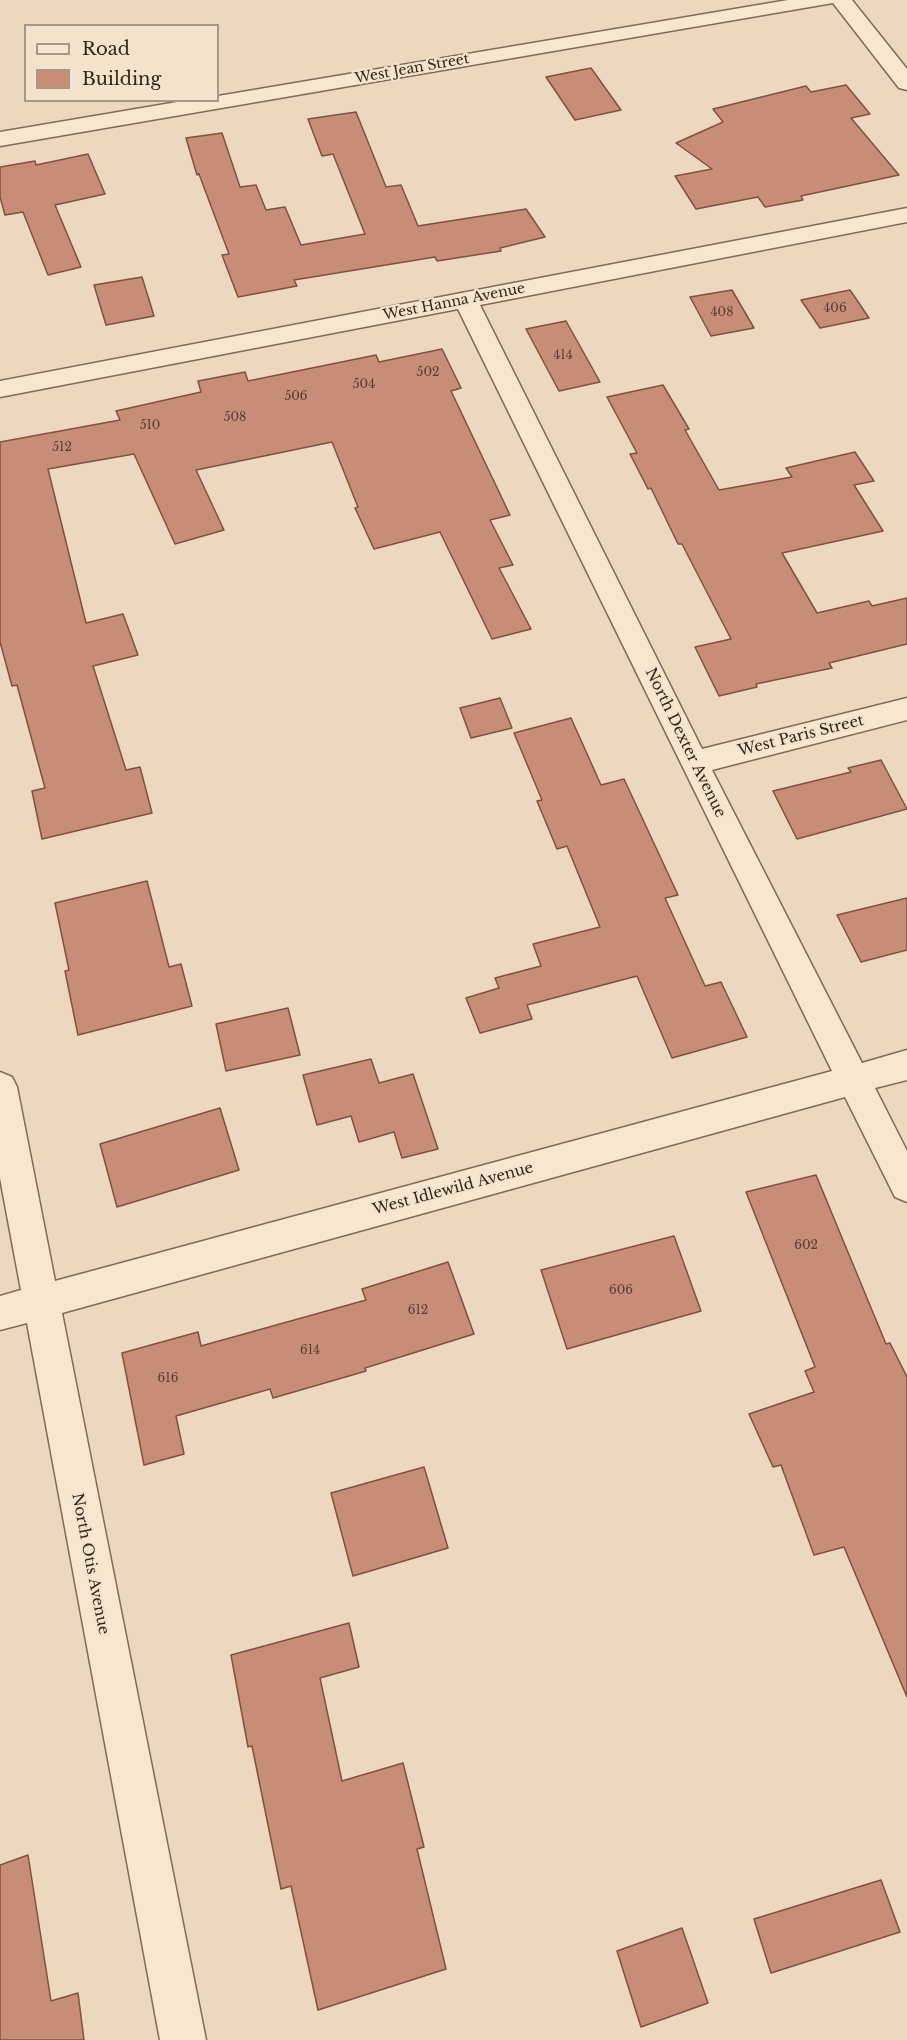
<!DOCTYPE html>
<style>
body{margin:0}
#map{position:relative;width:907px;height:2040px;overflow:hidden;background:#ebd8be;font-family:"Libre Baskerville",serif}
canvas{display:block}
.legend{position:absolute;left:24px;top:24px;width:195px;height:78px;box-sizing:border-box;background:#f3e3cd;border:2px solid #a69786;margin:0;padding:8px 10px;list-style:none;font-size:18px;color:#32241c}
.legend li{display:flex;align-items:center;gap:12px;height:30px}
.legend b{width:30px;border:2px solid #a69786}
</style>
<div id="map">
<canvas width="907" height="2040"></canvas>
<ul class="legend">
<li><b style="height:8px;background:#f7e7d1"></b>Road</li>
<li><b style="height:16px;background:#c88d76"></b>Building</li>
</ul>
</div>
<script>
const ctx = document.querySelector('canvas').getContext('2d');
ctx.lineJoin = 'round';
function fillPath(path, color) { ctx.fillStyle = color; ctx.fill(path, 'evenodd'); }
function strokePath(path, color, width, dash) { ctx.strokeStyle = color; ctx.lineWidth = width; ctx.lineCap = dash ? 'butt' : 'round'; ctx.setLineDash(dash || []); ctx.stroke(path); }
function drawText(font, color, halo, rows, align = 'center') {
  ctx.font = font + ' "Libre Baskerville",serif'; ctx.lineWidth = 4.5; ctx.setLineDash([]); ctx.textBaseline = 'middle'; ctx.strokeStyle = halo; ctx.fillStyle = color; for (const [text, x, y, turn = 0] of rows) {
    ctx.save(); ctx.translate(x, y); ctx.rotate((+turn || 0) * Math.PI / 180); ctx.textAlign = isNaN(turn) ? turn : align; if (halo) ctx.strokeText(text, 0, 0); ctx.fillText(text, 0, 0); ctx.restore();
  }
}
const building = new Path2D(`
 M 591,68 L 621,110 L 575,120 L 546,77 Z
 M 846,85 L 870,114 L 851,118 L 899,175 L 801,196 L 803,200 L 765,207 L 758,197 L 696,209 L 675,176 L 712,169 L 676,143 L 723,122 L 713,109 L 806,86 L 811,92 Z
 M 356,112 L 386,187 L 401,185 L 418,226 L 526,209 L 545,237 L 500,248 L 501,251 L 437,261 L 435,257 L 294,280 L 297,286 L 238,297 L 222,255 L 229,254 L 199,174 L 197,175 L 186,138 L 222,133 L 240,187 L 256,185 L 266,210 L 285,207 L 301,245 L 365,234 L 333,154 L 322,156 L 308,119 Z
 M 88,154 L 105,194 L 55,205 L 81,267 L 48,275 L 23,212 L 5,215 L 0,197 L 0,167 L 35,161 L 36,165 Z
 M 142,277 L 154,316 L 106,325 L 94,285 Z
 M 732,290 L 754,328 L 711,336 L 690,297 Z
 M 850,290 L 869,318 L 820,328 L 801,300 Z
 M 566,321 L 600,382 L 559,391 L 526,329 Z
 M 442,349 L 461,388 L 451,391 L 510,515 L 490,520 L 513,565 L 499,568 L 531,629 L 492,639 L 440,532 L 374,549 L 355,508 L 358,507 L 332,442 L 196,470 L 224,530 L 175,544 L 134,454 L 48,469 L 86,623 L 123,614 L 138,655 L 93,666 L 126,770 L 140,767 L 152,813 L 42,839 L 32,791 L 45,788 L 17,685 L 12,686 L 0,642 L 0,442 L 120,420 L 116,411 L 201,392 L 198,381 L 245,372 L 248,381 L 376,355 L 379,362 Z
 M 663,385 L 689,429 L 685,430 L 719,490 L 792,477 L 786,468 L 855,452 L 874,481 L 854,485 L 883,531 L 782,553 L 817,613 L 869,601 L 872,606 L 907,598 L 907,644 L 829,663 L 832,668 L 756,684 L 757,687 L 719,696 L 695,647 L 731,639 L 682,544 L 678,544 L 651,488 L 648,489 L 630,454 L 637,453 L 607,397 Z
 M 500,698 L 512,728 L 471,738 L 460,708 Z
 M 571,718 L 601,785 L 624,779 L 678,895 L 665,898 L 705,986 L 721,982 L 747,1037 L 672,1058 L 637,976 L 527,1005 L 532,1019 L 480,1033 L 466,998 L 499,988 L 495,978 L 541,966 L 533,944 L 600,927 L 567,846 L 557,849 L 537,801 L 542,800 L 514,733 Z
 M 881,760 L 907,809 L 797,839 L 773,791 L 851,772 L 848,768 Z
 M 147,881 L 169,967 L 181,964 L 192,1006 L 78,1035 L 65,971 L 69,970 L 55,903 Z
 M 907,898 L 907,950 L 861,962 L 837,915 Z
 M 288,1008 L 300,1055 L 226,1071 L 216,1024 Z
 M 371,1059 L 379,1083 L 413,1074 L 438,1149 L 402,1158 L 394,1132 L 359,1142 L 351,1116 L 317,1125 L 303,1075 Z
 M 220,1108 L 239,1170 L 117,1207 L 100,1144 Z
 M 816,1175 L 886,1344 L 890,1343 L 907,1377 L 907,1697 L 844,1547 L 814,1555 L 781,1465 L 773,1467 L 749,1414 L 814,1392 L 805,1371 L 815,1367 L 746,1192 Z
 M 674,1236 L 701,1311 L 567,1349 L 541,1270 Z
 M 448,1262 L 474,1334 L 365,1368 L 366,1371 L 273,1398 L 270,1389 L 176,1416 L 184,1454 L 144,1465 L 122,1353 L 198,1332 L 201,1346 L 366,1300 L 362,1289 Z
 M 424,1467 L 448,1548 L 353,1576 L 331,1493 Z
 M 349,1623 L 359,1667 L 320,1678 L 342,1781 L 403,1763 L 424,1847 L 417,1849 L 446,1969 L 318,2010 L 291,1886 L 281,1889 L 252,1746 L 248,1747 L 231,1655 Z
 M 28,1855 L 51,2001 L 78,1993 L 84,2040 L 0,2040 L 0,1865 Z
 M 881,1880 L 900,1932 L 771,1973 L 754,1919 Z
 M 682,1928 L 708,2003 L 641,2027 L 617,1951 Z`);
fillPath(building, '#c88d76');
strokePath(building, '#80513f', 1.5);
const minor = new Path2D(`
 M 788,0 L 852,0 L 907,69 L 907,90 L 899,88 L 833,3 L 0,146 L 0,132 L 189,100 L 218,100 L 218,96 Z
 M 907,208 L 907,222 L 480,305 L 702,749 L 907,698 L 907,720 L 712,770 L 862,1063 L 907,1050 L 907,1080 L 875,1088 L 907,1151 L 907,1202 L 895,1197 L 845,1097 L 62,1313 L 206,2040 L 160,2040 L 27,1323 L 0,1330 L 0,1296 L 21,1290 L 0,1178 L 0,1072 L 12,1077 L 17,1087 L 55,1281 L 832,1071 L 458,309 L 0,397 L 0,381 Z`);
strokePath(minor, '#826958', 3);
fillPath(minor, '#f7e7d1');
drawText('12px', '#583e32', null, [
 ["406",835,309],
 ["408",722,313],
 ["414",563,356],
 ["502",428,373],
 ["504",364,385],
 ["506",296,397],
 ["508",235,418],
 ["510",150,426],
 ["512",62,448],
 ["602",806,1246],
 ["606",621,1291],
 ["612",418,1311],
 ["614",310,1351],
 ["616",168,1379]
]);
drawText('14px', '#32241c', '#f3e3cd', [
 ["West Jean Street",412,69,-10],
 ["West Hanna Avenue",454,302,-11]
]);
drawText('15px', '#32241c', '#f3e3cd', [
 ["West Paris Street",801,736,-14],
 ["North Dexter Avenue",685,743,64],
 ["West Idlewild Avenue",453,1189,-15],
 ["North Otis Avenue",90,1564,79]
]);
</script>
